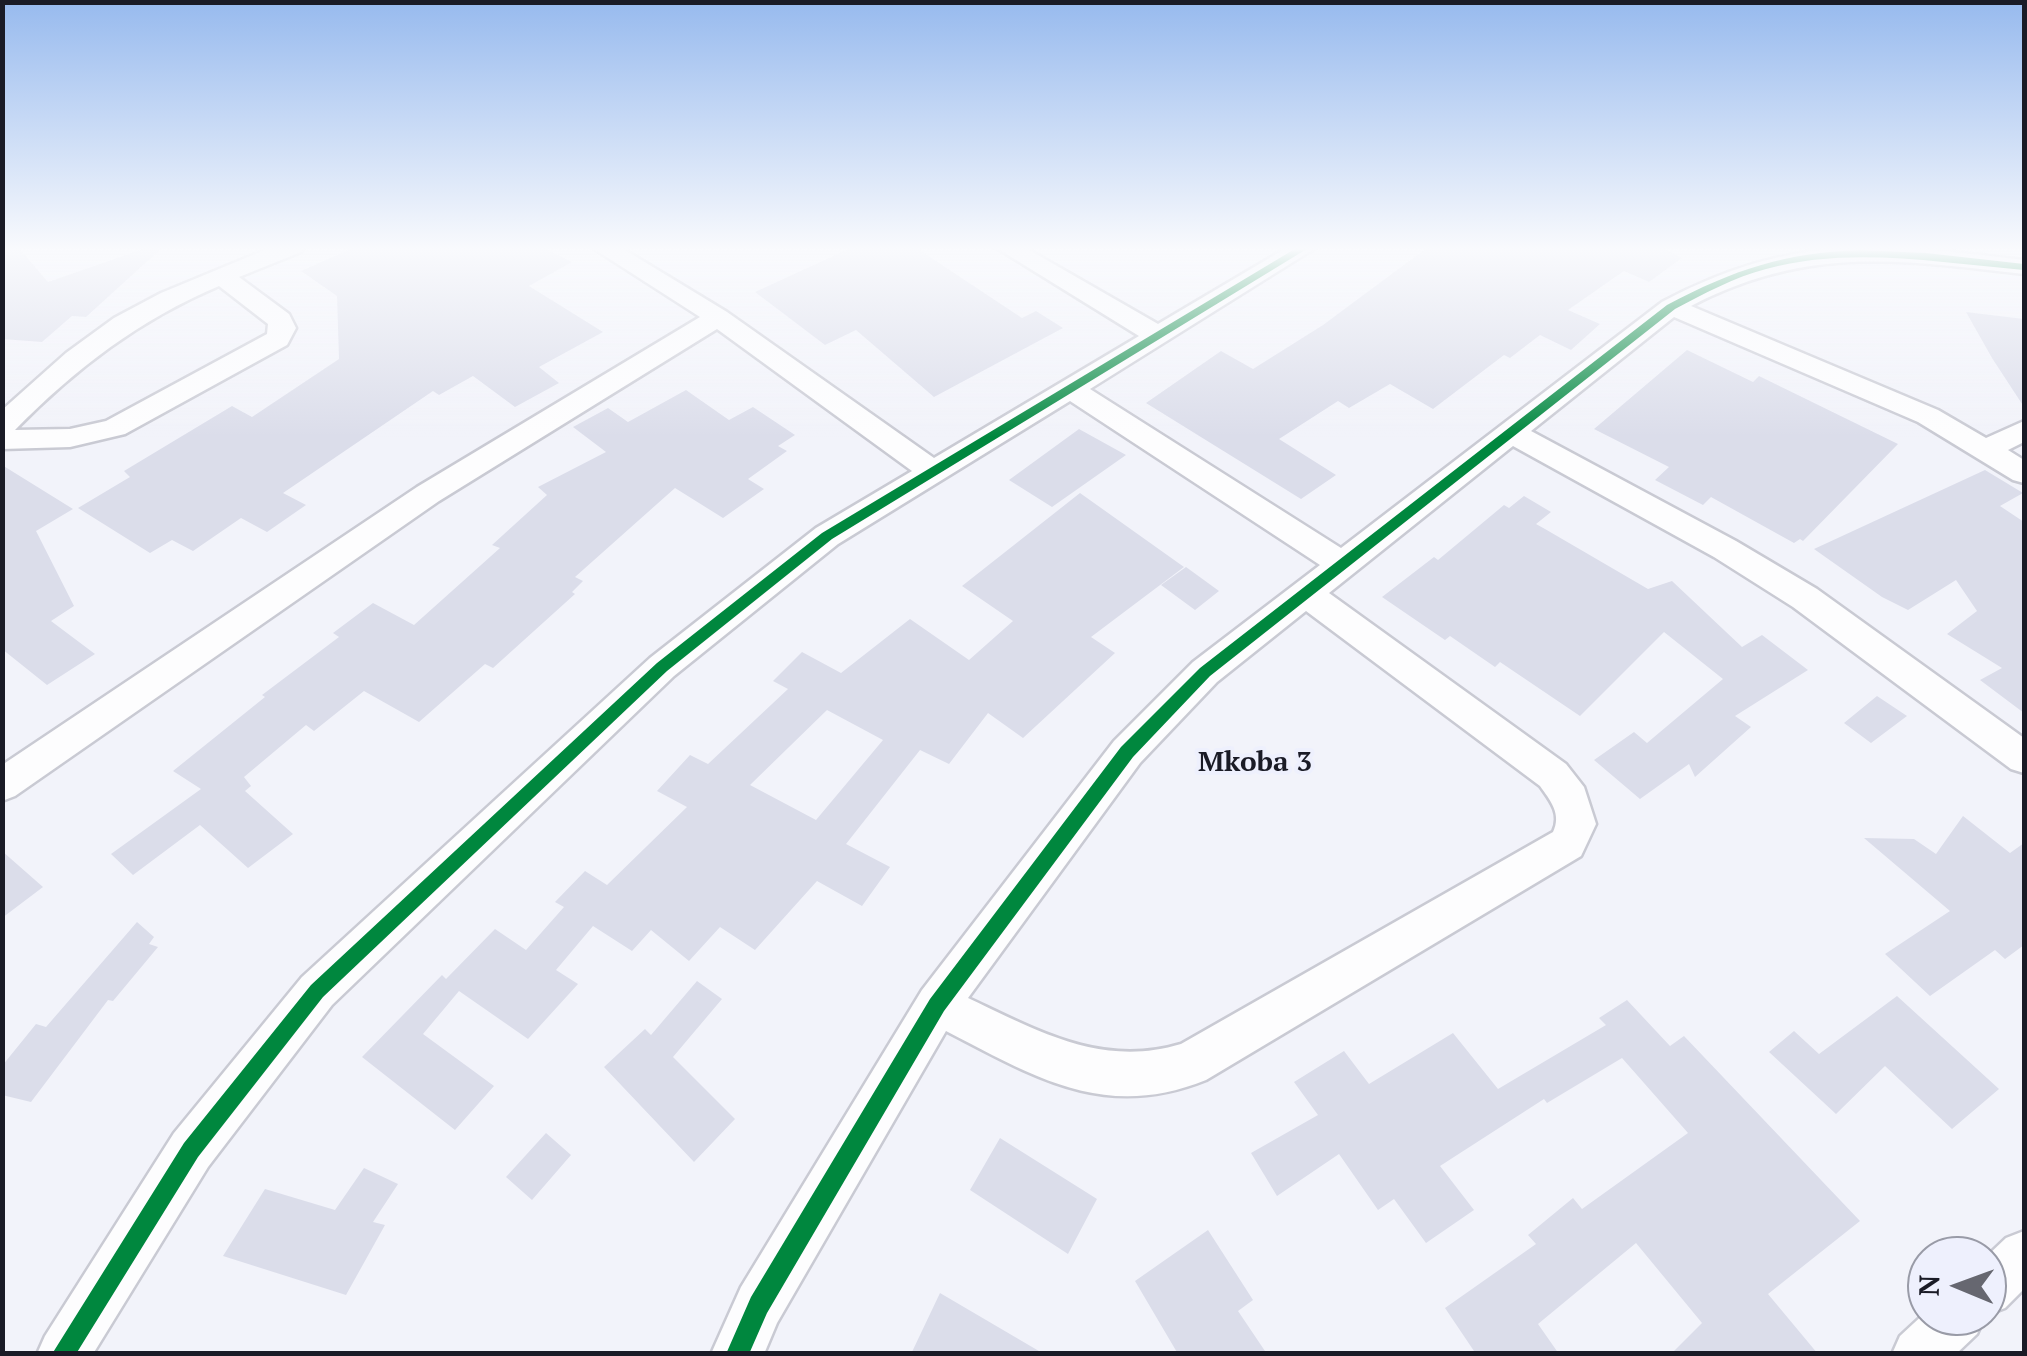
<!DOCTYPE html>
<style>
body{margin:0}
#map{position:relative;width:2027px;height:1356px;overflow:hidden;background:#f2f3fa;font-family:"PT Serif",serif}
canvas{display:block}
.frame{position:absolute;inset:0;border:5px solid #1a1b26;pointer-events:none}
.north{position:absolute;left:1907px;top:1236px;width:100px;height:100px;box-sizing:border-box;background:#eef0fd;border:2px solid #999ba7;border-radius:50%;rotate:271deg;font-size:28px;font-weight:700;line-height:40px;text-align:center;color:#1a1b26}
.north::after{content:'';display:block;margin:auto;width:35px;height:45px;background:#666770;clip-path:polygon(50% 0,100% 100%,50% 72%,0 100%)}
</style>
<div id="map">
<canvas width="2027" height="1356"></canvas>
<div class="frame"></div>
<div class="north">N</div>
</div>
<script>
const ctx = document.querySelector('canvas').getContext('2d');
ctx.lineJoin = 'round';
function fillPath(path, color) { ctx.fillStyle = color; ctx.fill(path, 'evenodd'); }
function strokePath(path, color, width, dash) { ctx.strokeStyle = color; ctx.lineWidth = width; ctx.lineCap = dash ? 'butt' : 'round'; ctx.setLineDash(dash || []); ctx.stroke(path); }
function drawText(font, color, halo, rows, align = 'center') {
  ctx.font = font + ' "PT Serif",serif'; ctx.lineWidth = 8; ctx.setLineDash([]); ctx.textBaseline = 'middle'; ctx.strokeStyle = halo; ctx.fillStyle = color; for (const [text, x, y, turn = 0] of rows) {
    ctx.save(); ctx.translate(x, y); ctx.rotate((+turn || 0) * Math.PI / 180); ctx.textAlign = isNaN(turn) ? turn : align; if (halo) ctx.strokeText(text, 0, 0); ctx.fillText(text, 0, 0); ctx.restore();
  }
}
fillPath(new Path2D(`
 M 2,247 L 18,247 L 48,282 L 149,247 L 163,247 L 86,317 L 72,316 L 42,342 L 2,339 Z
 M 355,247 L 542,247 L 572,262 L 529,286 L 603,332 L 539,367 L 559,383 L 515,407 L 473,376 L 439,395 L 433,391 L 283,493 L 306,505 L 267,532 L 241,518 L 193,551 L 172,540 L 150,553 L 78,508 L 130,477 L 124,471 L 232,406 L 252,417 L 339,359 L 337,296 L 301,271 Z
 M 853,247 L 915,247 L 1022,318 L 1036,311 L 1063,328 L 934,397 L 856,330 L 825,345 L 755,292 Z
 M 1428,247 L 1659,247 L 1682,258 L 1649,282 L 1624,271 L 1568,310 L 1600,324 L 1571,350 L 1540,335 L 1510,358 L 1504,355 L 1433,409 L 1390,384 L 1349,408 L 1338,401 L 1279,439 L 1336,475 L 1301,499 L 1146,403 L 1221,351 L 1253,369 L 1323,325 Z
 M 1966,312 L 2024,319 L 2024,407 L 1992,358 Z
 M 1687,350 L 1753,382 L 1759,376 L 1898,444 L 1803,541 L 1800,539 L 1794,543 L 1711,497 L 1703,505 L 1655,480 L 1669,467 L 1594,429 Z
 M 686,390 L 729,420 L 753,407 L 795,435 L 778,446 L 787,451 L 748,479 L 764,489 L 723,518 L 675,488 L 575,577 L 583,581 L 572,592 L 575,594 L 493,668 L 485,664 L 419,722 L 364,691 L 314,731 L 306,725 L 244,777 L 251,786 L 245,791 L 293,834 L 248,868 L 200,825 L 133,875 L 111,854 L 201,789 L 173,771 L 265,697 L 262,695 L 339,637 L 333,633 L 373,603 L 414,625 L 500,548 L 492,545 L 547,495 L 538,487 L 606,452 L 573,427 L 608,408 L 628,422 Z
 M 1079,429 L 1126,455 L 1052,507 L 1009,480 Z
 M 2,465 L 73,509 L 36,531 L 74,606 L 51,621 L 95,654 L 47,685 L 2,649 Z
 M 1985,470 L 2023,493 L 2000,506 L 2024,522 L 2024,713 L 1980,680 L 2002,668 L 1947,634 L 1977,611 L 1956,580 L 1908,610 L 1882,597 L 1814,549 Z
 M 1080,493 L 1184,567 L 1091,637 L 1115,653 L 1023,738 L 988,713 L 949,764 L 920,750 L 846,844 L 890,867 L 862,906 L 817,881 L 755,950 L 720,927 L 689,961 L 651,930 L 632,951 L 593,926 L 556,970 L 578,984 L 528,1039 L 459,991 L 423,1034 L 494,1086 L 455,1130 L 362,1057 L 442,975 L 446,979 L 495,929 L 526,950 L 564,907 L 555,902 L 585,871 L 607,885 L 687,807 L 657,791 L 690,755 L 708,764 L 788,689 L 773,681 L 802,652 L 841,673 L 910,619 L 969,660 L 1013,621 L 962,586 ZM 827,710 L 883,740 L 816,820 L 750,785 Z
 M 1524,496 L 1551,512 L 1536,524 L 1545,529 L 1648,589 L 1672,581 L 1742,647 L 1762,635 L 1808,670 L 1735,716 L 1751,727 L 1695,777 L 1689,764 L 1640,799 L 1594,760 L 1634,732 L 1647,743 L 1723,679 L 1664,632 L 1580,716 L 1500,662 L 1495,667 L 1450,636 L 1445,640 L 1382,597 L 1434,557 L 1438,560 L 1504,505 L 1509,508 Z
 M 1186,567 L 1219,591 L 1195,610 L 1161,585 Z
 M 1877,696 L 1907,716 L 1871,743 L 1844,723 Z
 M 1963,816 L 2010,853 L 2024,843 L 2024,945 L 2005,959 L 1995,950 L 1930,996 L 1885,954 L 1950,911 L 1864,838 L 1914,839 L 1936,854 Z
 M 2,851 L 43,887 L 2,918 Z
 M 137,922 L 154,937 L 149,944 L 158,947 L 113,1001 L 108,1000 L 31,1102 L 2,1095 L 2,1066 L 36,1024 L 46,1027 Z
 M 697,981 L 722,999 L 673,1057 L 735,1119 L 694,1162 L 604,1067 L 645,1029 L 651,1035 Z
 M 1897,996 L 1999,1089 L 1952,1129 L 1885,1066 L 1836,1114 L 1769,1052 L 1794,1031 L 1819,1054 Z
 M 1627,1000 L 1670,1046 L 1684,1036 L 1860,1221 L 1768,1294 L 1818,1354 L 1671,1354 L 1702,1323 L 1636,1243 L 1538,1324 L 1559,1354 L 1476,1354 L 1445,1308 L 1536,1244 L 1528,1235 L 1573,1198 L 1582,1209 L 1688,1133 L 1622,1058 L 1547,1103 L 1544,1099 L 1440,1166 L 1474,1210 L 1426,1243 L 1394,1199 L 1378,1210 L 1339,1154 L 1277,1196 L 1251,1153 L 1318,1115 L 1294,1082 L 1344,1051 L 1369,1084 L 1453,1033 L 1498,1089 L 1606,1025 L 1599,1018 Z
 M 546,1133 L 571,1155 L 532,1200 L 506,1177 Z
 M 1000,1138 L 1097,1199 L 1068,1254 L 970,1190 Z
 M 364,1168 L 398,1184 L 373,1222 L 385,1225 L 346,1295 L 223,1256 L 265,1189 L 335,1210 Z
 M 1208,1230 L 1253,1300 L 1238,1311 L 1267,1354 L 1178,1354 L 1135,1281 Z
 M 940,1293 L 1044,1354 L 911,1354 Z`), '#dbddea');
const minor = new Path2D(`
 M 272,247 L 304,247 L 301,252 L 239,277 L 289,314 L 296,328 L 287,345 L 125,434 L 70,447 L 2,449 L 2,410 L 66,353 L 114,318 L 161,293 ZM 219,286 L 268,324 L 267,334 L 106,421 L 70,429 L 15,430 C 76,368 139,320 219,286 Z
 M 591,247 L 620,247 L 727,312 L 934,458 L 1139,336 L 995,247 L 1024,247 L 1158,324 L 1288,247 L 1317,247 L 1090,389 L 1341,548 L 1662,302 C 1794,232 1882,243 2024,260 L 2024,274 C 1899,260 1808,245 1691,306 L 1938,410 L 1986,438 L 2024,421 L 2024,442 L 2008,450 L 2024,460 L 2024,483 L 2013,480 L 1918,422 L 1674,317 L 1531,431 L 1736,541 L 1817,589 L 2024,738 L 2024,773 L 2011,769 L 1793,607 L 1714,557 L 1513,446 L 1329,593 L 1566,764 L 1584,787 L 1596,824 L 1581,856 L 1206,1080 C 1105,1121 1035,1077 946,1031 L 777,1323 L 764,1354 L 711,1354 L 741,1287 L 922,990 L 1114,741 L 1193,662 L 1320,565 L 1070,401 L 838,544 L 674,676 L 332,1005 L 208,1167 L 93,1354 L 37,1354 L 45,1336 L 174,1133 L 302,977 L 650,658 L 816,528 L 912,471 L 717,329 L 439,501 L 15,796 L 2,801 L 2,765 L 417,487 L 700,317 ZM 1306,611 L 1540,786 C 1550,800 1562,814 1553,832 L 1181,1044 C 1102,1068 1038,1031 968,998 L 1140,763 L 1217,682 Z
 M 2024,1231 L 2024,1289 L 2005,1308 L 1987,1315 L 1987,1256 L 2006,1238 Z
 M 1927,1311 L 1927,1316 L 1985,1316 L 1977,1334 L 1956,1354 L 1892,1354 L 1900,1336 Z`);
strokePath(minor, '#c9cad3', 5);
fillPath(minor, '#fdfdfe');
fillPath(new Path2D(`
 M 1298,247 L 1310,247 L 832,539 L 667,671 L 323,997 L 198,1157 L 76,1354 L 52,1354 L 184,1143 L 311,985 L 657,663 L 822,533 Z
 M 1860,250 L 1926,253 L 2024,264 L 2024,270 C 1938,263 1851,246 1766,269 C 1734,277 1704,294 1675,309 L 1210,676 L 1133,757 L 944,1011 L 767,1313 L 749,1354 L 726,1354 L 751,1297 L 930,999 L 1121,747 L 1200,668 L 1667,305 C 1735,269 1784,253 1860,250 Z`), '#00873e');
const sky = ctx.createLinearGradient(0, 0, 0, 437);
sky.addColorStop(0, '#97baee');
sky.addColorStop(0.57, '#f9fafd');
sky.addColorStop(1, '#f9fafd00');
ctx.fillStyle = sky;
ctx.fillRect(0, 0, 2027, 437);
drawText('bold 28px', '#1a1b26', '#eef0fd', [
 ["Mkoba 3",1255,763]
]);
</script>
